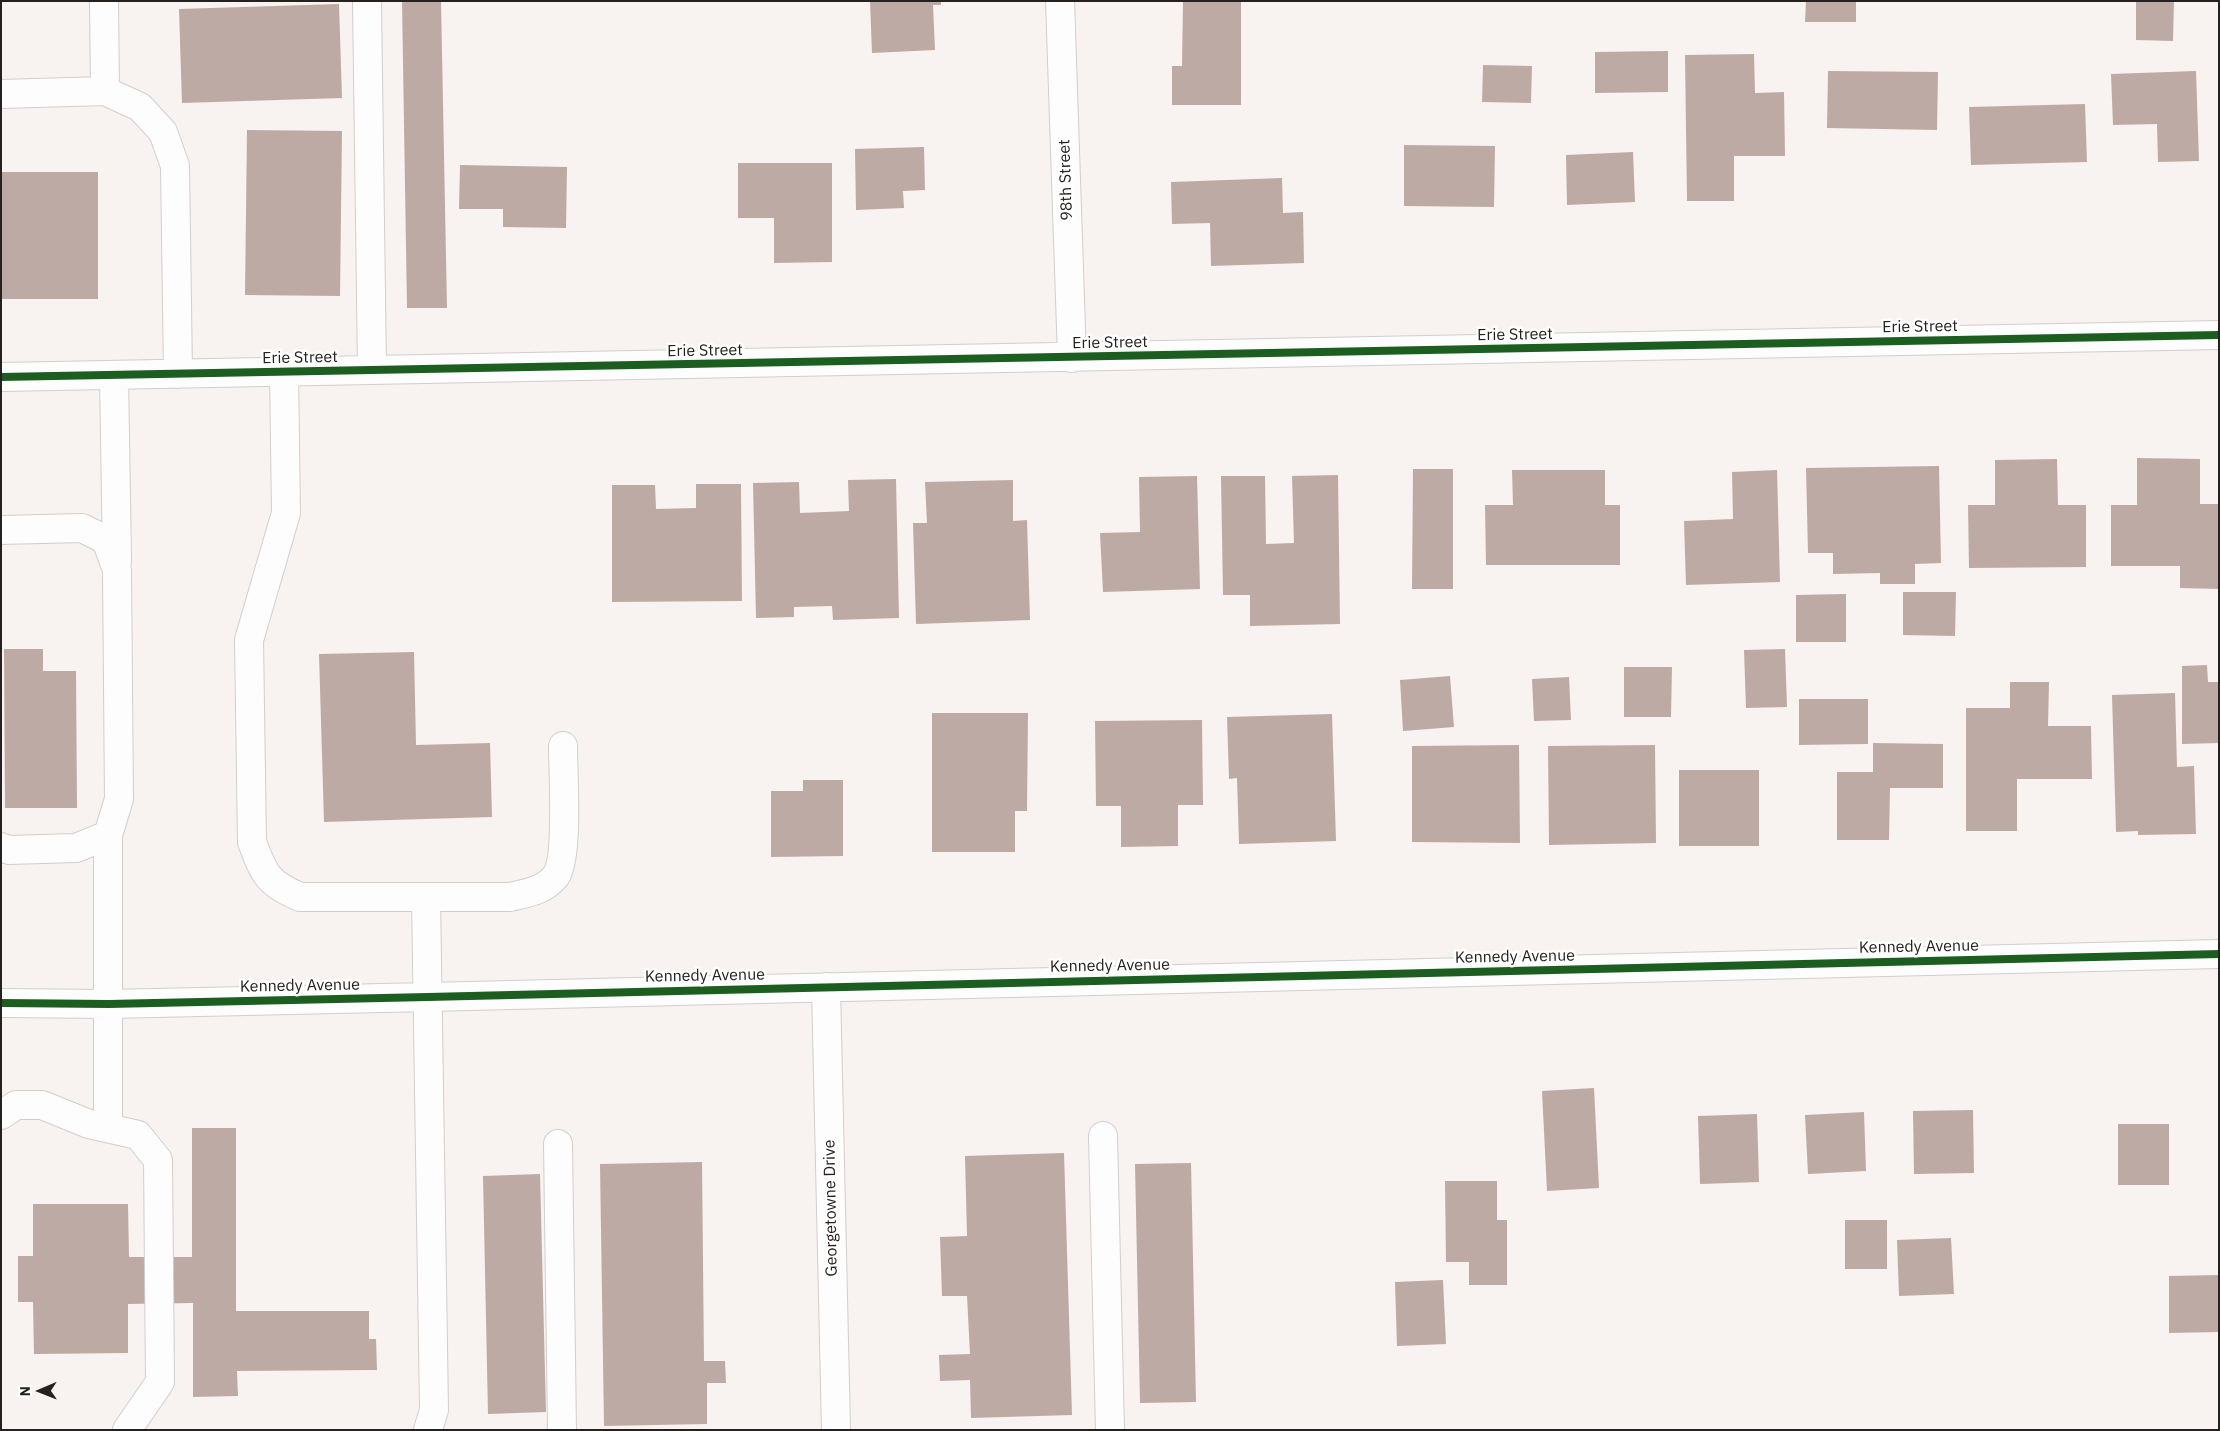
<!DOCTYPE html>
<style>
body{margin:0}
#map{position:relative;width:2220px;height:1431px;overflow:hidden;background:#f8f2f0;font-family:"IBM Plex Sans",sans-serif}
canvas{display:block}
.frame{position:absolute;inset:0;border:2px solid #24211f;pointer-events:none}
.north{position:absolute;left:15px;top:1366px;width:50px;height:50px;-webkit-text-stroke:4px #fff;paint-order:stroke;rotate:269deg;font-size:14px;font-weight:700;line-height:20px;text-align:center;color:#24211f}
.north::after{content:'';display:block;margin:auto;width:18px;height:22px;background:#24211f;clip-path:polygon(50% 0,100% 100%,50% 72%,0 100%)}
</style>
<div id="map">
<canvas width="2220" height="1431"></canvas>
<div class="frame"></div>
<div class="north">N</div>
</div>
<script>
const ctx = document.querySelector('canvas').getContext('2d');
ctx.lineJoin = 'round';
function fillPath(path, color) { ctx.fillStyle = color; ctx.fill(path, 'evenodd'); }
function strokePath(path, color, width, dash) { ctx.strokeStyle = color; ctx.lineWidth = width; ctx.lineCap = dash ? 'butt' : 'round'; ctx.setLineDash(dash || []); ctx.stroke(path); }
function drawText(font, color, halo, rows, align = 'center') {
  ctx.font = font + ' "IBM Plex Sans",sans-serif'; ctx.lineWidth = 5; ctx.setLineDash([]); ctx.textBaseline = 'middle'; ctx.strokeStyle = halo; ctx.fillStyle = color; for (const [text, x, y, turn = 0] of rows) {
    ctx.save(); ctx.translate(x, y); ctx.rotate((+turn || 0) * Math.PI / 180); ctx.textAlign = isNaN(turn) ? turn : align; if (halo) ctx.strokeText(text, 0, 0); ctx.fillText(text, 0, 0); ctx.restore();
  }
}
fillPath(new Path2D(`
 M 402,1 L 441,1 L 447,308 L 407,308 Z
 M 870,1 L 941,1 L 941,5 L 933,5 L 935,50 L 872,53 Z
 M 1806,1 L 1856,1 L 1856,22 L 1805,22 Z
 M 2136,1 L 2174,1 L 2173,41 L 2136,40 Z
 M 1183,2 L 1241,2 L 1241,105 L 1172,105 L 1172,66 L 1182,66 Z
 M 339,4 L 342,98 L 182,103 L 179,9 Z
 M 1668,51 L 1668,92 L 1595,93 L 1595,52 Z
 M 1754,54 L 1755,93 L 1784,92 L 1785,156 L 1734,156 L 1734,201 L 1687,201 L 1685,55 Z
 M 1483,65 L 1532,66 L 1531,103 L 1482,102 Z
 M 1828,71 L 1938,72 L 1937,130 L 1827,128 Z
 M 2196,71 L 2199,161 L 2158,162 L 2157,124 L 2113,125 L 2111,74 Z
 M 2085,104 L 2087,162 L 1971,165 L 1969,107 Z
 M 247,130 L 342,131 L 340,296 L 245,295 Z
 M 1404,145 L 1495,146 L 1494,207 L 1404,206 Z
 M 924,147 L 925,190 L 903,191 L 904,208 L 856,210 L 855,149 Z
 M 1633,152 L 1635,202 L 1567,205 L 1566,155 Z
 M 738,163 L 832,163 L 832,262 L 774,263 L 774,218 L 738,218 Z
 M 460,165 L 567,167 L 566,228 L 503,227 L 503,209 L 459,209 Z
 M 1,172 L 98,172 L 98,299 L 1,299 Z
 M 1282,178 L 1283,213 L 1303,212 L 1304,263 L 1211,266 L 1210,223 L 1172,224 L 1171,182 Z
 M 2137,458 L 2200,459 L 2200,504 L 2219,504 L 2219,589 L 2180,588 L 2180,566 L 2111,566 L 2111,505 L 2137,505 Z
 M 2057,459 L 2058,505 L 2086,505 L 2086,567 L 1969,568 L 1968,505 L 1995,505 L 1995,460 Z
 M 1939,466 L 1941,563 L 1915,564 L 1915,584 L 1880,584 L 1880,573 L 1833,574 L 1833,553 L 1808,553 L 1806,468 Z
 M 1413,469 L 1453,469 L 1453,589 L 1412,589 Z
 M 1512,470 L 1605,470 L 1605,505 L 1620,505 L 1620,565 L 1486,565 L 1485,505 L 1513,505 Z
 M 1777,470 L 1780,582 L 1686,585 L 1684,521 L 1733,519 L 1732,472 Z
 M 1338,475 L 1340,624 L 1250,626 L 1250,595 L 1223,595 L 1221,476 L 1265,476 L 1266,544 L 1294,543 L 1292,476 Z
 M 1197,476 L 1200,589 L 1103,592 L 1100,533 L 1140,532 L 1139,477 Z
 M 896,479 L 899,618 L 833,620 L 832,606 L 794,607 L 794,617 L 756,618 L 753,483 L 799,482 L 800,513 L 849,511 L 848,480 Z
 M 1013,480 L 1013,521 L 1027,520 L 1030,620 L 916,624 L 913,523 L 927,523 L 925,482 Z
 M 696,484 L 741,484 L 742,601 L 612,602 L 612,485 L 655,485 L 656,509 L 696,508 Z
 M 1903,592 L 1956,592 L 1955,636 L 1903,635 Z
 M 1846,594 L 1846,642 L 1796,642 L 1796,595 Z
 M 4,649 L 43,649 L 43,671 L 76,671 L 77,808 L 5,808 Z
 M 1785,649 L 1787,707 L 1746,708 L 1744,650 Z
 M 414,652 L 416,745 L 490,743 L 492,817 L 324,822 L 319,654 Z
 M 2207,665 L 2208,682 L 2219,682 L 2219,743 L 2182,744 L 2182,666 Z
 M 1624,667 L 1672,667 L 1671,717 L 1624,717 Z
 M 1450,676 L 1454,727 L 1403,731 L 1400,680 Z
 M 1569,677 L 1571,720 L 1534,721 L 1532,679 Z
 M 2010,682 L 2049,682 L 2048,726 L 2091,726 L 2092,779 L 2017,779 L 2017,831 L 1966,831 L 1966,708 L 2010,708 Z
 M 2175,693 L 2177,767 L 2194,766 L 2196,834 L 2138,835 L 2138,831 L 2116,832 L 2112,695 Z
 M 1799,699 L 1868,699 L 1868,744 L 1799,745 Z
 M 932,713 L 1028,713 L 1027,811 L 1015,811 L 1015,852 L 932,852 Z
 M 1332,714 L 1336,841 L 1239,844 L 1237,778 L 1229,779 L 1227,717 Z
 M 1202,720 L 1203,805 L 1178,805 L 1178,846 L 1121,847 L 1121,806 L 1096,806 L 1095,721 Z
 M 1873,743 L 1943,744 L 1943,788 L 1890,788 L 1889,840 L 1837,840 L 1837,772 L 1873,772 Z
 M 1519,745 L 1520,843 L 1412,842 L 1412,746 Z
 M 1655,745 L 1656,843 L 1549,845 L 1548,746 Z
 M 1679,770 L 1759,770 L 1759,846 L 1679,846 Z
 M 803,780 L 843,780 L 843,856 L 771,857 L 771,791 L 803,791 Z
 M 1594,1088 L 1599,1188 L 1547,1191 L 1542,1091 Z
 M 1973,1110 L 1974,1173 L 1914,1174 L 1913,1111 Z
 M 1864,1112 L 1866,1171 L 1808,1174 L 1805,1115 Z
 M 1757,1114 L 1759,1182 L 1700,1184 L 1698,1116 Z
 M 2118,1124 L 2169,1124 L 2169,1185 L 2118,1185 Z
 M 192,1128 L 236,1128 L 236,1311 L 369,1311 L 369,1339 L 376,1339 L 377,1370 L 237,1371 L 238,1396 L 193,1397 L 193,1303 L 128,1304 L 128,1353 L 34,1354 L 33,1302 L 18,1302 L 18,1256 L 33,1256 L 33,1204 L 128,1204 L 129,1257 L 192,1257 Z
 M 1064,1153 L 1072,1415 L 971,1418 L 970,1380 L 940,1381 L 939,1355 L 970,1354 L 967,1296 L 942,1296 L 940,1237 L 967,1236 L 965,1156 Z
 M 702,1162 L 704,1361 L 725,1361 L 726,1383 L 707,1383 L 707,1424 L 604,1426 L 600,1164 Z
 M 1191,1163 L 1196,1402 L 1140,1403 L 1135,1164 Z
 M 540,1174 L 546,1412 L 488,1414 L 483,1176 Z
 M 1445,1181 L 1497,1181 L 1497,1220 L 1507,1220 L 1507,1285 L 1469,1285 L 1469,1262 L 1446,1262 Z
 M 1845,1220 L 1887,1220 L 1887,1269 L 1845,1269 Z
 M 1951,1238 L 1954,1294 L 1899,1296 L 1897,1240 Z
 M 2219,1275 L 2219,1332 L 2169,1333 L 2169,1276 Z
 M 1443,1280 L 1446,1344 L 1397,1346 L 1395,1282 Z`), '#beaaa4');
const minor = new Path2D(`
 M 104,1 L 105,91
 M 367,1 L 372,370
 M 1060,1 L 1072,358
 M 1,94 L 105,91 L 140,107 L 163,132 L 175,166 L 178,374
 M 284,372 L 286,513 L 249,640 L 252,842 C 264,874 267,883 300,897 L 510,897 C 527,893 543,891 555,877 C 569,861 563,772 563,746
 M 114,375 L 117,561
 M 1,377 L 2219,335
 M 1,530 L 82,528 L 106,540 L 117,570 L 119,799 L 108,835 L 108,1128
 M 1,847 L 9,850 L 76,848 L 108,835
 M 426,897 L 434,1410 L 428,1430
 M 826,987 L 836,1430
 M 1,1003 L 109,1004 L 428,997 L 2219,954
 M 1,1115 L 16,1105 L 42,1105 L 89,1124 L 138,1135 L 158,1160 L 160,1382 L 127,1430
 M 1103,1136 L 1110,1430
 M 558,1144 L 562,1430`);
strokePath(minor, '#d2cecc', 30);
strokePath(minor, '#fefdfd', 28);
strokePath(new Path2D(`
 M 1,377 L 2219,335
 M 1,1003 L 109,1004 L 428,997 L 2219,954`), '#1b5e20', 8);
drawText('16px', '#24211f', '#fff', [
 ["98th Street",1066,180,-92],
 ["Erie Street",1920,327,-1],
 ["Erie Street",1515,335,-1],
 ["Erie Street",1110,343,-1],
 ["Erie Street",705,351,-1],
 ["Erie Street",300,358,-1],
 ["Kennedy Avenue",1919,947,-1],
 ["Kennedy Avenue",1515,957,-1],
 ["Kennedy Avenue",1110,966,-1],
 ["Kennedy Avenue",705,976,-1],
 ["Kennedy Avenue",300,986,-1],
 ["Georgetowne Drive",831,1208,-91]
]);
</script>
